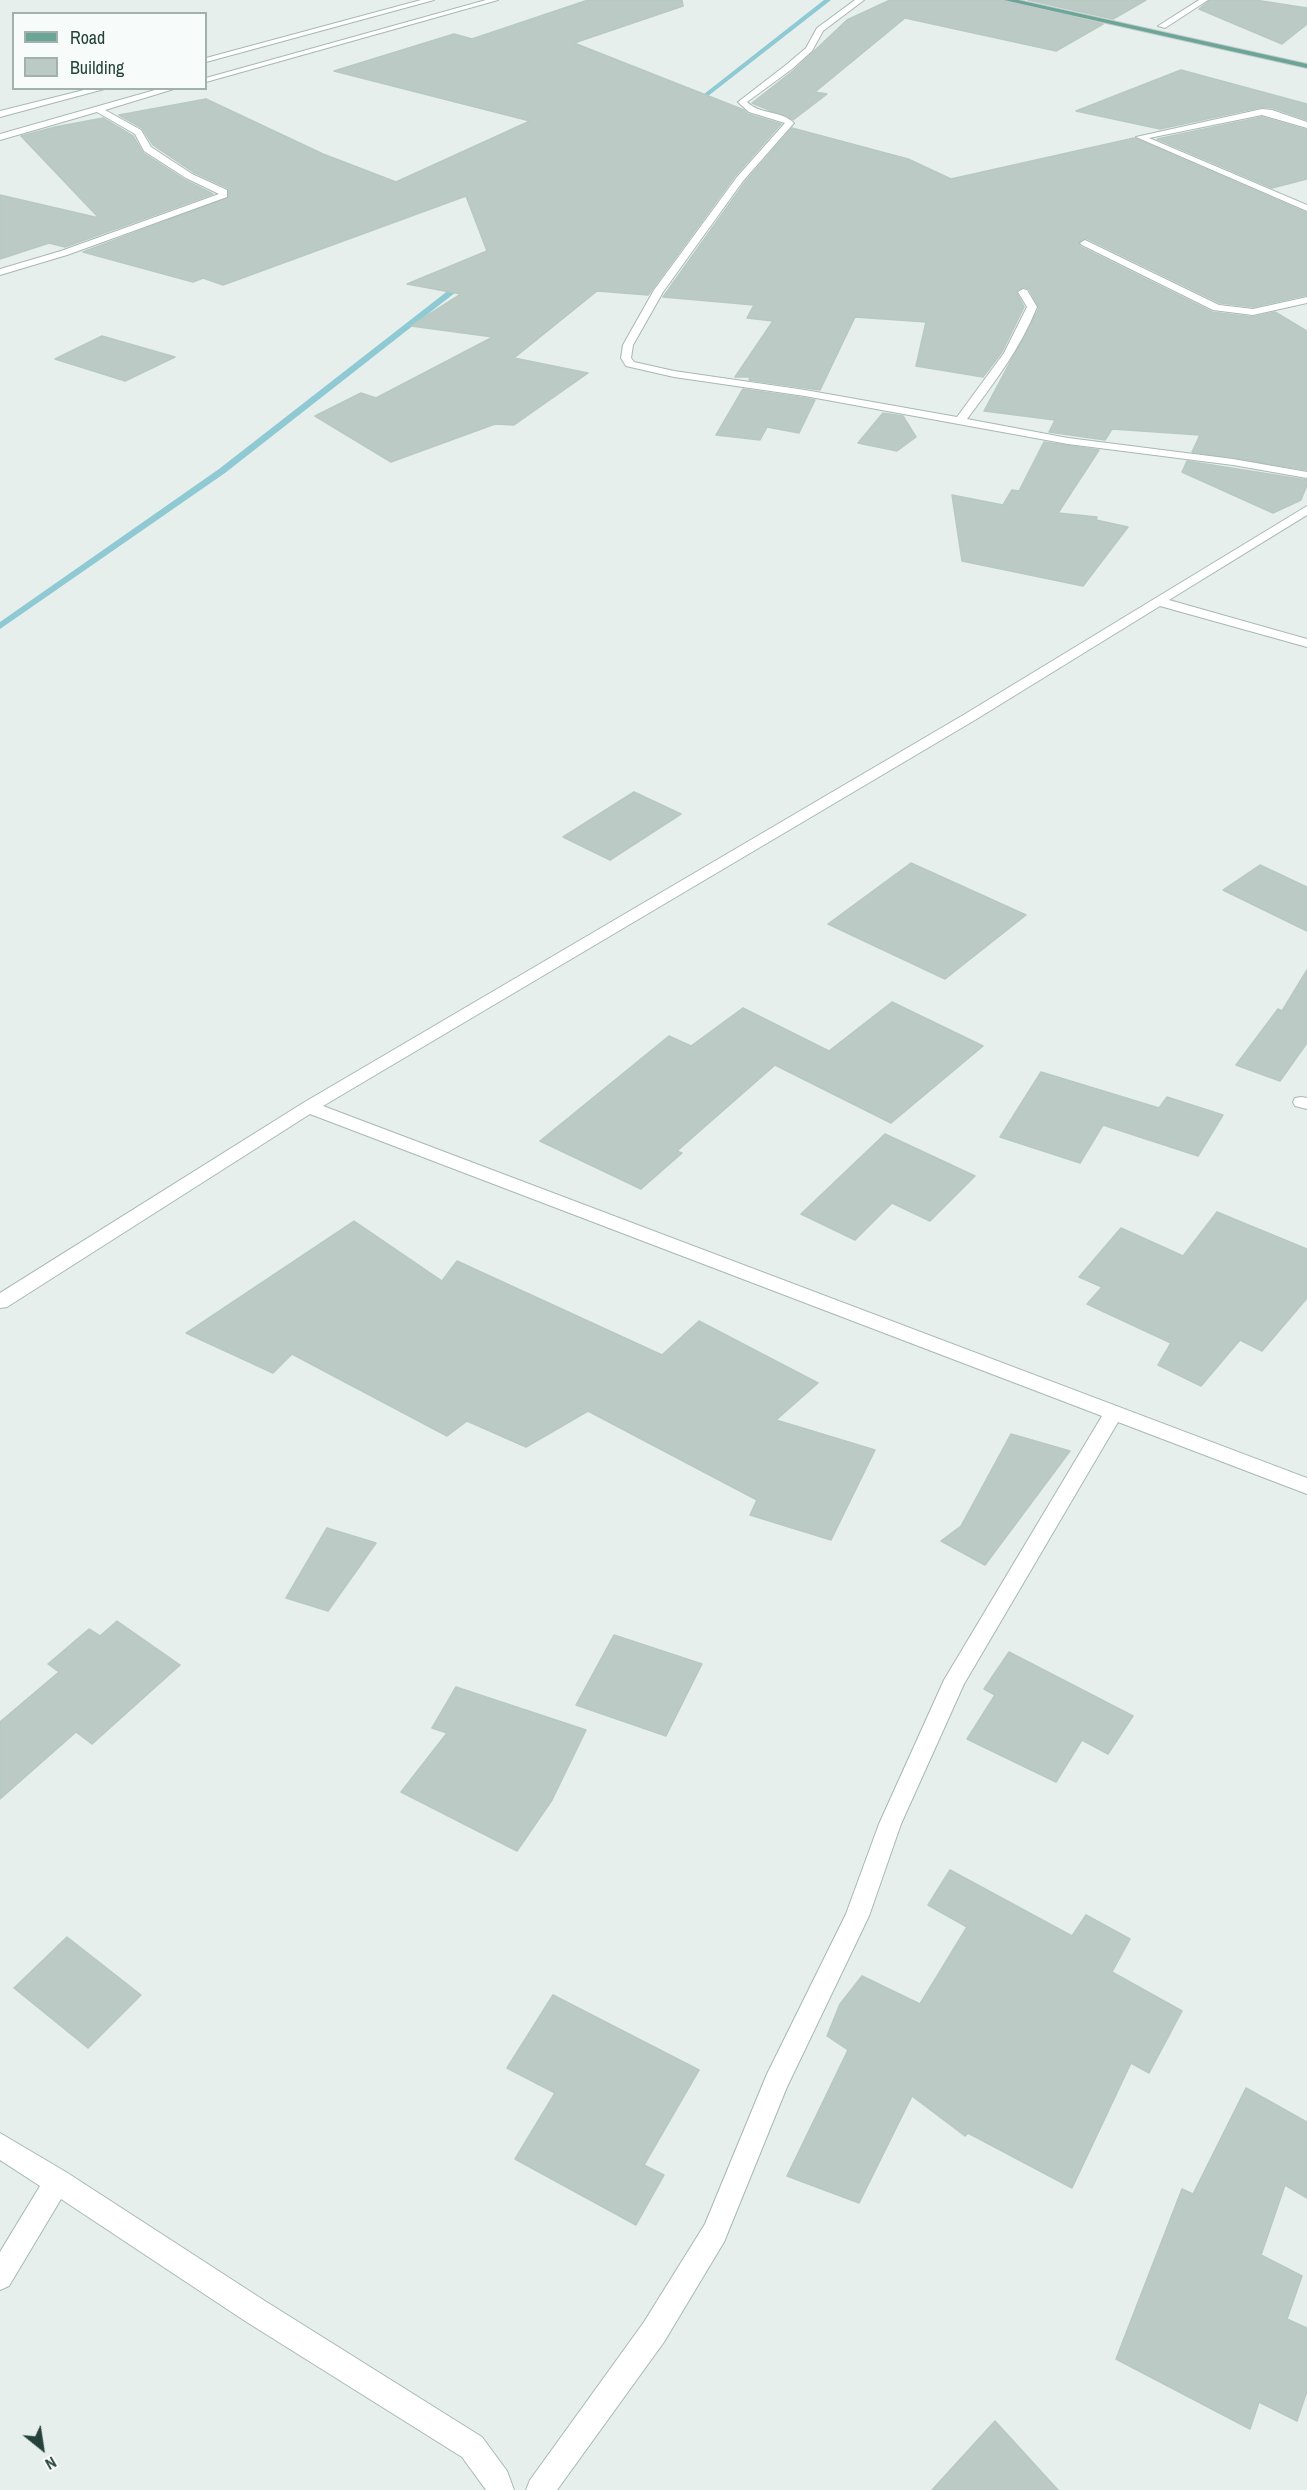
<!DOCTYPE html>
<style>
body{margin:0}
#map{position:relative;width:1307px;height:2490px;overflow:hidden;background:#e6efeb;font-family:"Archivo Narrow",sans-serif}
canvas{display:block}
.legend{position:absolute;left:12px;top:12px;width:195px;height:78px;box-sizing:border-box;background:#f7fbf9;border:2px solid #a3b1ad;margin:0;padding:8px 10px;list-style:none;font-size:18px;color:#24423a}
.legend li{display:flex;align-items:center;gap:12px;height:30px}
.legend b{width:30px;border:2px solid #a3b1ad}
.north{position:absolute;left:12px;top:2418px;width:60px;height:60px;-webkit-text-stroke:4px #f7fbf9;paint-order:stroke;rotate:150deg;font-size:16px;font-weight:700;line-height:24px;text-align:center;color:#24423a}
.north::after{content:'';display:block;margin:auto;width:21px;height:27px;background:#24423a;clip-path:polygon(50% 0,100% 100%,50% 72%,0 100%)}
</style>
<div id="map">
<canvas width="1307" height="2490"></canvas>
<ul class="legend">
<li><b style="height:8px;background:#6aa596"></b>Road</li>
<li><b style="height:16px;background:#bbcac4"></b>Building</li>
</ul>
<div class="north">N</div>
</div>
<script>
const ctx = document.querySelector('canvas').getContext('2d');
ctx.lineJoin = 'round';
function fillPath(path, color) { ctx.fillStyle = color; ctx.fill(path, 'evenodd'); }
function strokePath(path, color, width, dash) { ctx.strokeStyle = color; ctx.lineWidth = width; ctx.lineCap = dash ? 'butt' : 'round'; ctx.setLineDash(dash || []); ctx.stroke(path); }
fillPath(new Path2D(`
 M 824,0 L 831,0 L 694,107 L 690,107 L 690,105 Z
 M 463,279 L 470,281 L 225,473 L 0,629 L 0,622 L 219,469 Z`), '#8ec9d4');
const building = new Path2D(`
 M 588,0 L 682,0 L 683,6 L 574,43 L 744,110 L 748,114 L 781,124 L 735,176 L 648,295 L 597,291 L 514,358 L 588,373 L 514,425 L 495,424 L 391,462 L 315,416 L 361,393 L 376,398 L 493,337 L 411,326 L 461,294 L 407,284 L 487,251 L 466,196 L 223,285 L 203,278 L 193,282 L 83,252 L 229,197 L 228,188 L 193,172 L 153,145 L 142,128 L 119,115 L 206,99 L 323,154 L 396,182 L 530,121 L 334,71 L 454,34 L 472,39 Z
 M 890,0 L 1002,0 L 1103,24 L 1056,51 L 905,18 L 815,92 L 827,94 L 793,120 L 752,103 L 793,71 L 847,20 Z
 M 1028,0 L 1146,0 L 1113,19 Z
 M 1210,0 L 1255,0 L 1307,8 L 1307,24 L 1282,44 L 1199,9 Z
 M 1181,70 L 1307,104 L 1307,120 L 1273,108 L 1262,107 L 1160,129 L 1076,111 Z
 M 1262,117 L 1307,130 L 1307,179 L 1272,188 L 1157,139 Z
 M 103,118 L 133,136 L 143,153 L 185,180 L 213,194 L 65,247 L 49,243 L 0,259 L 0,195 L 99,218 L 21,136 L 55,127 Z
 M 792,128 L 908,159 L 951,179 L 1134,138 L 1307,213 L 1307,295 L 1253,307 L 1220,303 L 1086,238 L 1078,243 L 1081,247 L 1212,312 L 1253,317 L 1275,312 L 1307,331 L 1307,470 L 1192,452 L 1200,435 L 1112,429 L 1105,440 L 1049,432 L 1055,420 L 984,411 L 1039,308 L 1029,289 L 1024,287 L 1016,291 L 1024,307 L 1002,352 L 983,377 L 916,366 L 926,322 L 855,317 L 820,390 L 749,380 L 750,377 L 735,377 L 773,321 L 747,318 L 754,305 L 663,297 L 745,182 Z
 M 102,336 L 175,357 L 125,381 L 55,359 Z
 M 743,389 L 805,398 L 815,400 L 799,433 L 767,427 L 760,440 L 716,435 Z
 M 883,413 L 903,416 L 916,437 L 897,451 L 858,443 Z
 M 1044,442 L 1099,450 L 1058,513 L 1097,517 L 1096,520 L 1128,527 L 1083,586 L 962,561 L 952,495 L 1003,505 L 1012,490 L 1019,491 Z
 M 1187,461 L 1307,480 L 1307,485 L 1301,500 L 1273,513 L 1182,472 Z
 M 634,792 L 681,814 L 610,860 L 563,837 Z
 M 911,863 L 1026,915 L 945,979 L 828,924 Z
 M 1260,865 L 1307,887 L 1307,931 L 1223,890 Z
 M 1307,970 L 1307,1043 L 1280,1081 L 1236,1065 L 1278,1009 L 1282,1011 Z
 M 892,1002 L 983,1046 L 891,1123 L 775,1065 L 677,1151 L 682,1153 L 641,1189 L 540,1141 L 669,1036 L 691,1046 L 743,1008 L 829,1051 Z
 M 1041,1072 L 1159,1108 L 1167,1097 L 1223,1115 L 1198,1156 L 1103,1125 L 1080,1163 L 1000,1137 Z
 M 885,1134 L 975,1176 L 930,1221 L 892,1203 L 855,1240 L 801,1214 Z
 M 1217,1212 L 1307,1249 L 1307,1298 L 1262,1351 L 1240,1340 L 1201,1386 L 1158,1365 L 1171,1343 L 1087,1304 L 1102,1287 L 1079,1277 L 1121,1228 L 1183,1256 Z
 M 354,1221 L 442,1281 L 457,1261 L 662,1355 L 699,1321 L 818,1383 L 776,1420 L 875,1450 L 831,1540 L 750,1515 L 757,1500 L 588,1411 L 526,1447 L 467,1421 L 447,1436 L 292,1354 L 273,1373 L 186,1333 Z
 M 1011,1434 L 1070,1451 L 985,1565 L 941,1541 L 961,1526 Z
 M 327,1528 L 376,1543 L 328,1611 L 286,1598 Z
 M 117,1621 L 180,1665 L 92,1744 L 76,1732 L 0,1799 L 0,1722 L 59,1672 L 48,1664 L 89,1629 L 100,1636 Z
 M 614,1635 L 702,1664 L 666,1736 L 576,1705 Z
 M 1009,1652 L 1133,1716 L 1108,1754 L 1082,1740 L 1056,1782 L 967,1739 L 995,1695 L 984,1689 Z
 M 456,1687 L 586,1730 L 552,1800 L 517,1851 L 401,1792 L 447,1733 L 432,1728 Z
 M 950,1870 L 1072,1936 L 1086,1915 L 1130,1939 L 1112,1972 L 1182,2011 L 1149,2073 L 1131,2063 L 1072,2188 L 968,2133 L 965,2136 L 912,2096 L 859,2203 L 787,2176 L 848,2050 L 827,2036 L 840,2004 L 862,1976 L 920,2004 L 967,1927 L 928,1905 Z
 M 67,1937 L 141,1995 L 88,2048 L 14,1988 Z
 M 553,1995 L 699,2070 L 644,2165 L 664,2175 L 636,2225 L 515,2159 L 555,2093 L 507,2068 Z
 M 1246,2088 L 1307,2122 L 1307,2198 L 1285,2185 L 1261,2255 L 1302,2276 L 1287,2319 L 1307,2328 L 1307,2391 L 1297,2421 L 1259,2402 L 1250,2429 L 1116,2359 L 1182,2189 L 1193,2194 Z
 M 995,2421 L 1058,2490 L 932,2490 Z`);
fillPath(building, '#bbcac4');
strokePath(building, '#b8c9c2', 1.5);
const minor = new Path2D(`
 M 421,0 L 434,0 L 206,62 L 206,58 Z
 M 486,0 L 498,0 L 206,82 L 206,78 Z
 M 855,0 L 864,0 L 823,31 L 812,51 L 792,69 L 747,102 C 760,115 781,110 794,123 L 743,181 L 663,292 L 633,345 L 631,358 L 634,362 L 674,371 L 805,390 L 957,417 L 1004,353 L 1027,307 L 1018,292 L 1023,289 L 1027,290 L 1037,307 C 1020,349 994,383 967,419 L 1068,438 L 1233,459 L 1307,472 L 1307,478 L 1233,465 L 1068,444 L 805,396 L 674,377 L 626,366 L 621,358 L 623,345 L 654,290 L 737,177 L 785,123 L 749,112 L 738,102 L 786,65 L 806,48 L 817,28 Z
 M 1199,0 L 1208,0 L 1165,28 L 1158,26 Z
 M 92,88 L 108,88 L 0,117 L 0,111 Z
 M 162,88 L 177,88 L 105,110 L 141,130 L 151,147 L 192,174 L 227,190 L 227,197 L 67,255 L 0,275 L 0,269 L 61,251 L 219,194 L 186,178 L 144,151 L 135,134 L 97,112 L 0,140 L 0,134 Z
 M 1262,109 L 1272,110 L 1307,122 L 1307,128 L 1262,115 L 1149,138 L 1307,205 L 1307,211 L 1136,137 Z
 M 1085,240 L 1219,305 L 1253,309 L 1307,297 L 1307,303 L 1253,315 L 1213,310 L 1082,245 L 1080,243 Z
 M 1307,506 L 1307,515 L 1169,600 L 1307,639 L 1307,647 L 1160,606 L 975,720 L 323,1106 L 1307,1478 L 1307,1494 L 1118,1422 L 964,1684 L 901,1824 L 869,1916 L 787,2087 L 724,2242 L 664,2342 L 557,2490 L 526,2490 L 530,2480 L 644,2322 L 705,2224 L 767,2074 L 846,1914 L 879,1824 L 944,1680 L 1102,1416 L 310,1114 L 7,1307 L 0,1308 L 0,1293 L 303,1103 L 965,714 Z
 M 1301,1097 L 1307,1098 L 1307,1109 L 1295,1106 L 1293,1102 L 1295,1098 Z
 M 0,2133 L 66,2172 L 265,2301 L 482,2437 L 507,2471 L 514,2490 L 486,2490 L 462,2457 L 245,2321 L 61,2199 L 9,2286 L 0,2290 L 0,2252 L 40,2186 L 0,2160 Z`);
const major = new Path2D(`
 M 1004,0 L 1018,0 L 1307,64 L 1307,68 Z`);
strokePath(minor, '#a8b8b2', 2);
strokePath(major, '#c2cac8', 2);
fillPath(minor, '#fff');
fillPath(major, '#6aa596');
</script>
